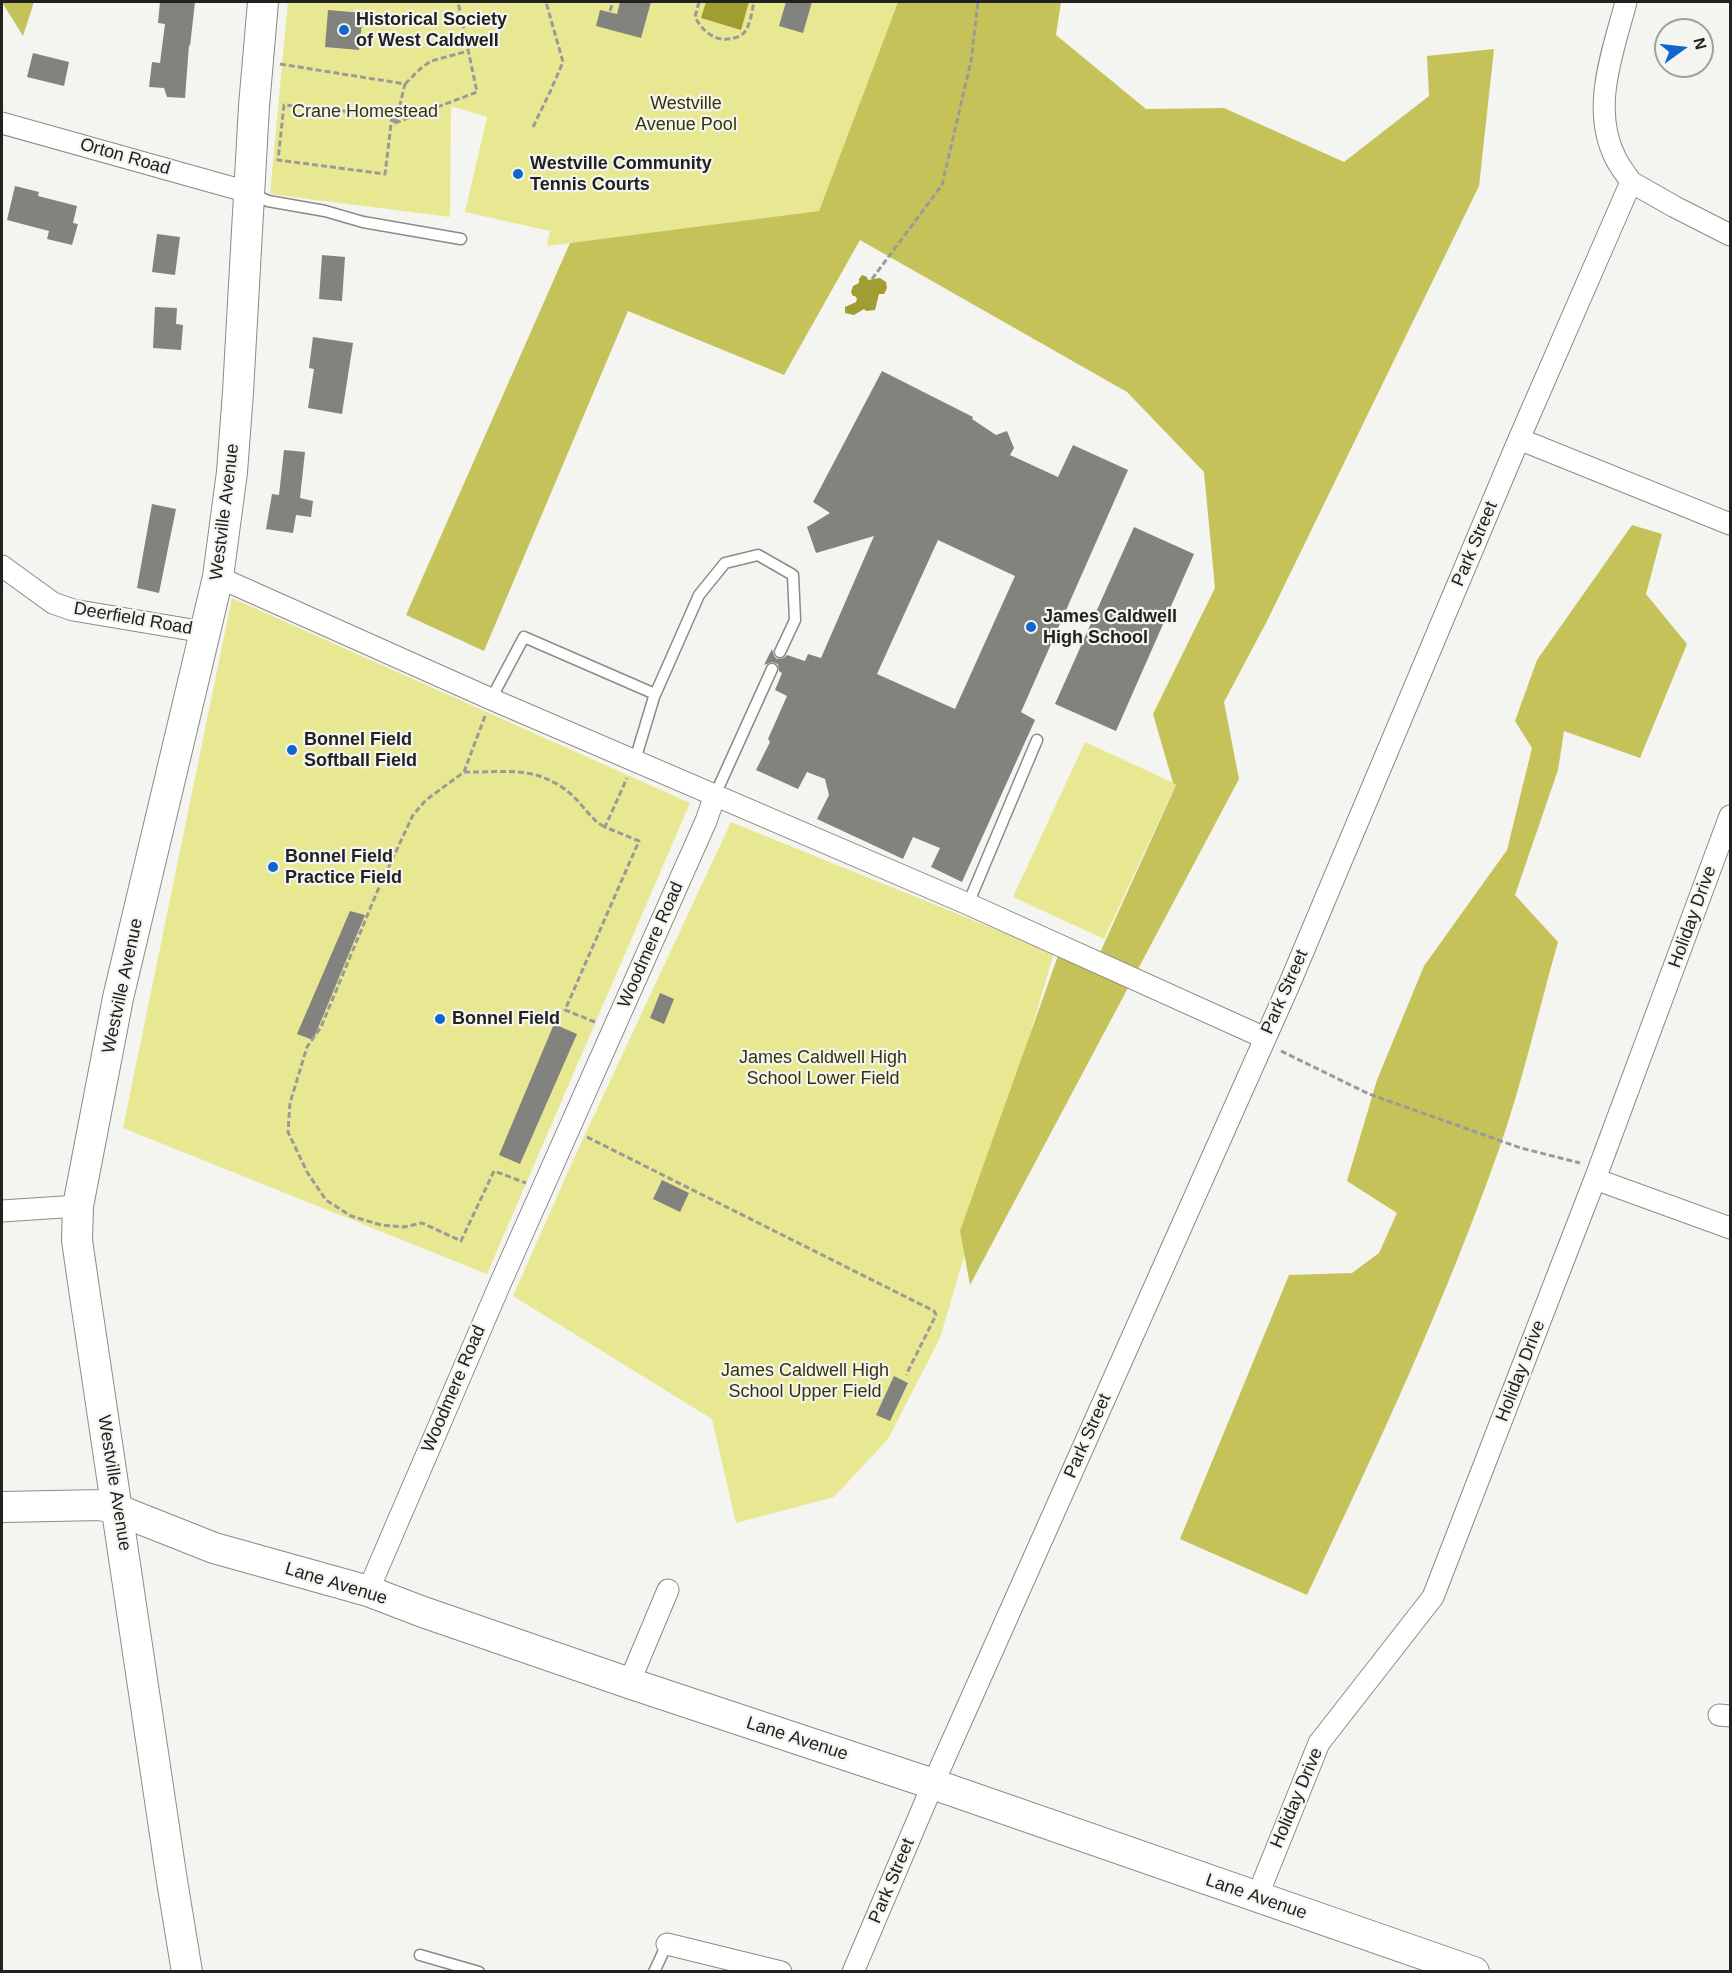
<!DOCTYPE html>
<style>
body{margin:0}
#map{position:relative;width:1732px;height:1973px;overflow:hidden;background:#f4f4f0;font-family:Arial,sans-serif}
canvas{display:block}
.frame{position:absolute;inset:0;border:3px solid #212120;pointer-events:none}
.north{position:absolute;left:1654px;top:18px;width:60px;height:60px;box-sizing:border-box;background:#f4f4f0;border:2px solid #a0a09d;border-radius:50%;rotate:75deg;font-size:16px;font-weight:700;line-height:24px;text-align:center;color:#212120}
.north::after{content:'';display:block;margin:auto;width:21px;height:27px;background:#1065ce;clip-path:polygon(50% 0,100% 100%,50% 72%,0 100%)}
</style>
<div id="map">
<canvas width="1732" height="1973"></canvas>
<div class="frame"></div>
<div class="north">N</div>
</div>
<script>
const ctx = document.querySelector('canvas').getContext('2d');
ctx.lineJoin = 'round';
function fillPath(path, color) { ctx.fillStyle = color; ctx.fill(path, 'evenodd'); }
function strokePath(path, color, width, dash) { ctx.strokeStyle = color; ctx.lineWidth = width; ctx.lineCap = dash ? 'butt' : 'round'; ctx.setLineDash(dash || []); ctx.stroke(path); }
function drawText(font, color, halo, rows, align = 'center') {
  ctx.font = font + ' Arial,sans-serif'; ctx.lineWidth = 4.5; ctx.setLineDash([]); ctx.textBaseline = 'middle'; ctx.strokeStyle = halo; ctx.fillStyle = color; for (const [text, x, y, turn = 0] of rows) {
    ctx.save(); ctx.translate(x, y); ctx.rotate((+turn || 0) * Math.PI / 180); ctx.textAlign = isNaN(turn) ? turn : align; if (halo) ctx.strokeText(text, 0, 0); ctx.fillText(text, 0, 0); ctx.restore();
  }
}
fillPath(new Path2D(`
 M 288,2 L 898,2 L 819,211 L 547,246 L 550,231 L 465,212 L 487,117 L 451,106 L 450,217 L 270,194 Z
 M 232,598 L 690,803 L 487,1274 L 123,1128 Z
 M 1085,742 L 1176,784 L 1104,939 L 1013,897 Z
 M 731,822 L 1054,953 L 940,1338 L 888,1439 L 834,1497 L 736,1523 L 712,1419 L 513,1296 L 575,1156 Z`), '#e9e892');
fillPath(new Path2D(`
 M 2,2 L 34,2 L 23,36 Z
 M 898,2 L 1061,2 L 1056,35 L 1146,109 L 1224,108 L 1344,162 L 1429,96 L 1427,56 L 1494,49 L 1479,186 L 1267,621 L 1224,702 L 1239,779 L 970,1285 L 960,1231 L 1059,953 L 1093,968 L 1176,785 L 1173,783 L 1153,714 L 1215,588 L 1204,472 L 1127,392 L 860,240 L 784,375 L 628,311 L 484,651 L 406,615 L 570,243 L 819,211 Z
 M 1632,525 L 1662,534 L 1646,594 L 1687,644 L 1640,758 L 1564,731 L 1558,770 L 1515,895 L 1558,942 C 1538,1012 1522,1085 1498,1152 C 1444,1304 1376,1450 1307,1595 L 1180,1539 L 1289,1275 L 1352,1273 L 1379,1253 L 1397,1213 L 1347,1181 L 1377,1080 L 1424,966 L 1507,850 L 1532,748 L 1515,721 L 1537,660 Z`), '#c5c259');
fillPath(new Path2D(`
 M 706,2 L 749,2 L 741,30 L 701,18 Z
 M 862,275 L 867,277 L 868,280 L 880,278 L 886,282 L 887,288 L 884,294 L 879,294 L 875,310 L 866,311 L 864,309 L 854,315 L 845,313 L 845,307 L 856,302 L 857,299 L 855,296 L 853,296 L 851,292 L 853,286 L 859,283 L 859,279 Z`), '#a19e31');
fillPath(new Path2D(`
 M 160,2 L 195,2 L 190,46 L 189,45 L 185,98 L 167,97 L 164,88 L 149,87 L 152,62 L 160,63 L 165,24 L 158,23 Z
 M 620,2 L 651,2 L 641,38 L 596,26 L 600,10 L 617,14 Z
 M 786,2 L 812,2 L 803,33 L 779,26 Z
 M 328,10 L 363,13 L 359,50 L 325,47 Z
 M 33,53 L 69,62 L 64,86 L 27,77 Z
 M 15,186 L 39,192 L 38,196 L 77,206 L 73,223 L 78,224 L 72,245 L 47,239 L 49,231 L 7,220 Z
 M 157,234 L 180,237 L 175,275 L 152,272 Z
 M 322,255 L 345,257 L 342,301 L 319,299 Z
 M 155,307 L 177,308 L 176,324 L 183,325 L 181,350 L 153,348 Z
 M 313,337 L 353,343 L 342,414 L 308,408 L 314,369 L 309,368 Z
 M 882,371 L 973,417 L 972,419 L 996,435 L 1007,431 L 1014,448 L 1010,455 L 1058,477 L 1073,445 L 1128,470 L 1021,712 L 1035,720 L 962,882 L 931,867 L 940,848 L 913,837 L 903,859 L 817,819 L 829,795 L 825,779 L 807,772 L 798,789 L 756,770 L 770,742 L 768,739 L 787,696 L 775,690 L 782,673 L 779,671 L 778,664 L 772,662 L 764,665 L 772,649 L 774,656 L 777,659 L 784,658 L 787,655 L 805,661 L 808,654 L 821,658 L 874,536 L 816,553 L 807,527 L 830,513 L 813,502 ZM 938,540 L 1015,576 L 955,709 L 877,674 Z
 M 284,450 L 305,452 L 300,498 L 313,501 L 311,517 L 296,515 L 293,533 L 266,529 L 272,494 L 279,495 Z
 M 152,504 L 176,509 L 159,593 L 137,588 Z
 M 1134,527 L 1194,554 L 1116,731 L 1055,704 Z
 M 350,911 L 365,915 L 313,1040 L 297,1034 Z
 M 660,993 L 674,999 L 664,1024 L 650,1018 Z
 M 554,1024 L 577,1034 L 520,1164 L 499,1155 Z
 M 662,1180 L 689,1193 L 680,1212 L 653,1199 Z
 M 894,1376 L 908,1383 L 890,1421 L 876,1415 Z`), '#82827e');
const lane = new Path2D(`
 M 251,193 L 268,201 L 325,211 L 363,222 L 461,239
 M 491,699 L 524,637 L 655,694
 M 635,760 L 654,697 L 699,595 L 725,563 L 758,555 L 793,575 L 795,620 L 780,652
 M 715,795 L 772,669
 M 968,904 L 1037,740
 M 420,1955 L 479,1972
 M 654,1972 L 667,1944`);
const street = new Path2D(`
 M 2,123 L 248,192
 M 1631,182 L 1675,207 L 1730,235
 M 1519,439 L 1730,524
 M 2,566 L 53,603 L 73,610 L 204,632
 M 218,577 L 491,699 L 968,904 L 1265,1038
 M 1595,1179 L 1730,1228
 M 2,1211 L 78,1206
 M 368,1591 L 500,1284 L 706,821 L 715,795
 M 629,1683 L 668,1590
 M 1719,1715 L 1730,1716
 M 1257,1897 L 1319,1743 L 1433,1597 L 1595,1179 L 1730,816
 M 667,1944 L 781,1972
 M 853,1972 L 933,1784 L 1289,985 L 1519,439 L 1631,182 C 1626,174 1620,167 1616,159 C 1590,109 1613,52 1626,2`);
const secondary = new Path2D(`
 M 2,1507 L 101,1505 L 118,1510 L 214,1548 L 368,1591 L 423,1612 L 629,1683 L 933,1784 L 1474,1972
 M 187,1972 L 172,1881 L 83,1282 L 77,1240 L 78,1206 L 118,998 L 218,577 L 232,472 L 238,392 L 254,106 L 263,2`);
strokePath(lane, '#8b8b86', 13);
strokePath(street, '#8b8b86', 23);
strokePath(secondary, '#8b8b86', 32);
strokePath(new Path2D(`
 M 699,2 L 695,17 C 703,32 716,43 734,38 C 739,37 744,34 746,30 C 751,22 752,10 754,2
 M 610,11 L 613,2
 M 280,64 L 405,84 L 396,121
 M 405,84 L 420,69 L 431,61 L 468,51
 M 392,116 L 385,174 L 278,160 L 284,105 L 392,116 L 395,123
 M 395,123 L 477,92 L 458,2
 M 533,127 L 550,92 L 563,62 L 546,2
 M 872,279 L 942,185 L 971,61 L 978,2
 M 485,716 L 464,772 L 426,800 L 413,815 L 377,892 L 321,1027 L 307,1047 L 290,1103 L 288,1132 L 307,1172 L 326,1200 L 351,1216 L 381,1225 L 404,1227 L 422,1223 L 461,1241 L 494,1171 L 526,1183
 M 464,772 C 506,773 536,764 572,795 C 583,805 592,821 605,827
 M 595,1022 L 565,1010 L 639,841 L 605,827 L 627,778
 M 1281,1051 L 1369,1094 L 1521,1148 L 1580,1163
 M 587,1137 L 934,1311 L 936,1315 L 906,1375`), '#9a9a98', 3, [6, 3]);
strokePath(lane, '#fff', 10);
strokePath(street, '#fff', 21);
strokePath(secondary, '#fff', 30);
for (const [x, y, r, color] of [
 [344,30,6,"#1065ce"],
 [518,174,6,"#1065ce"],
 [1031,627,6,"#1065ce"],
 [292,750,6,"#1065ce"],
 [273,867,6,"#1065ce"],
 [440,1019,6,"#1065ce"]
]) { const dot = new Path2D(); dot.arc(x, y, r, 0, 2 * Math.PI); ctx.fillStyle = color; ctx.fill(dot); strokePath(dot, '#f4f4f0', 2); }
drawText('bold 18px', '#212120', '#f4f4f0', [
 ["Historical Society",356,20],
 ["of West Caldwell",356,41],
 ["Westville Community",530,164],
 ["Tennis Courts",530,185],
 ["James Caldwell",1043,617],
 ["High School",1043,638],
 ["Bonnel Field",304,740],
 ["Softball Field",304,761],
 ["Bonnel Field",285,857],
 ["Practice Field",285,878],
 ["Bonnel Field",452,1019]
], 'left');
drawText('18px', '#353406', '#f4f4f0', [
 ["Westville",686,104],
 ["Avenue Pool",686,125],
 ["Crane Homestead",365,112],
 ["James Caldwell High",823,1058],
 ["School Lower Field",823,1079],
 ["James Caldwell High",805,1371],
 ["School Upper Field",805,1392]
]);
drawText('18px', '#212120', '#f4f4f0', [
 ["Orton Road",125,157,16],
 ["Westville Avenue",225,512,-83],
 ["Park Street",1475,544,-67],
 ["Deerfield Road",133,619,10],
 ["Holiday Drive",1693,917,-70],
 ["Woodmere Road",651,945,-66],
 ["Westville Avenue",123,986,-78],
 ["Park Street",1285,992,-66],
 ["Holiday Drive",1521,1371,-69],
 ["Woodmere Road",454,1389,-67],
 ["Park Street",1088,1436,-66],
 ["Westville Avenue",114,1483,81],
 ["Lane Avenue",336,1584,17],
 ["Lane Avenue",797,1739,18],
 ["Holiday Drive",1297,1798,-67],
 ["Park Street",892,1881,-67],
 ["Lane Avenue",1256,1897,19]
]);
</script>
